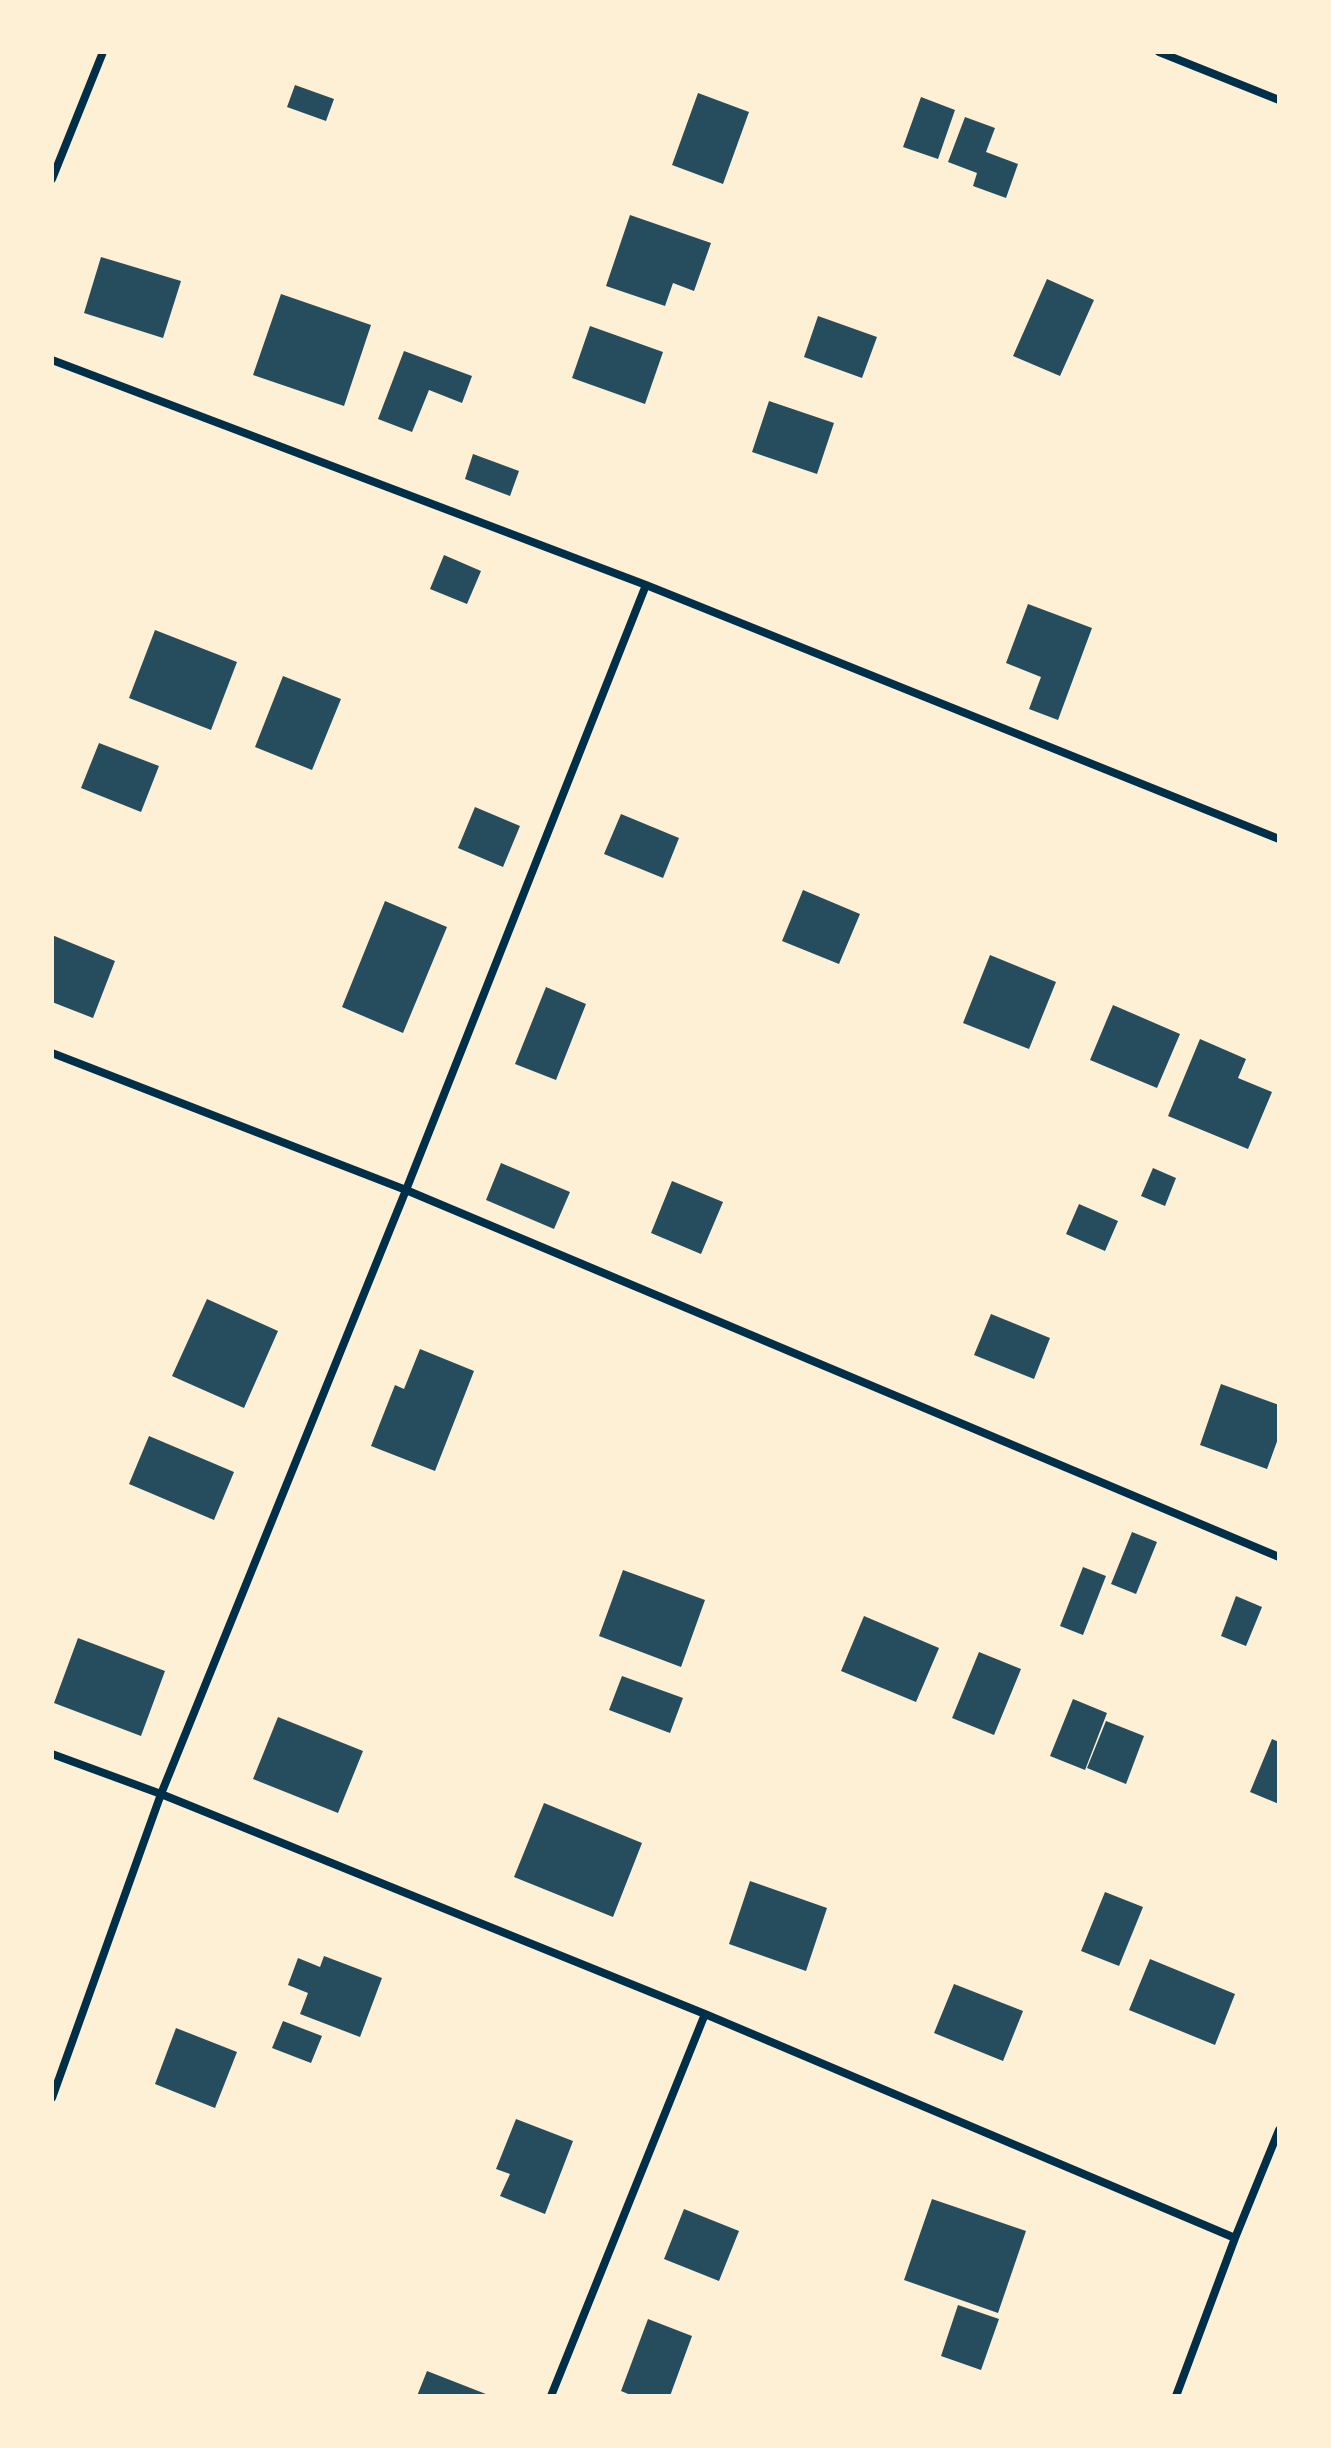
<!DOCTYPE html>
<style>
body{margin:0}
#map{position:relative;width:1331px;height:2448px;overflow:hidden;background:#fdf0d5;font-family:Inter,sans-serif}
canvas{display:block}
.frame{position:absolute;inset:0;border:54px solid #fdf0d5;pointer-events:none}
</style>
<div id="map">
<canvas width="1331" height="2448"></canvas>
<div class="frame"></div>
</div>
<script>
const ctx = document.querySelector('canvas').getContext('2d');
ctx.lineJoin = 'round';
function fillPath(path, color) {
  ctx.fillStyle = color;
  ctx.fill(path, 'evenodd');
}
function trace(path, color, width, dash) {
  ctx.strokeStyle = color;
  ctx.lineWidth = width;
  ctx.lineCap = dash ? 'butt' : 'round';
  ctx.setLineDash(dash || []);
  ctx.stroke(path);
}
fillPath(new Path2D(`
 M295,85L334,99L326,121L287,107Z
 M698,93L749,112L723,184L672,165Z
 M921,97L955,110L938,159L903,147Z
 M965,117L995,128L986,152L1018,164L1006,198L973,186L977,173L948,162Z
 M630,215L711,243L694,291L673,283L665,306L606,286Z
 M101,257L181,281L163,338L84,313Z
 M1047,279L1094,300L1060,376L1013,356Z
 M281,294L371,325L344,406L253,375Z
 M818,316L877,337L862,378L804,357Z
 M590,326L663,352L645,404L572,378Z
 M404,351L472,376L462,403L429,390L412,432L378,419Z
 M769,401L834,423L817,474L752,452Z
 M473,454L519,471L510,496L465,479Z
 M444,555L481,571L467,604L430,589Z
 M1028,604L1092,628L1058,720L1029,709L1041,677L1006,663Z
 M155,630L237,662L211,730L129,698Z
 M283,676L341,699L312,770L255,747Z
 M99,743L159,766L141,812L81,788Z
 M475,807L520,826L503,867L458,848Z
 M621,814L679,838L663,878L604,854Z
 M803,890L860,914L839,964L782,941Z
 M385,901L447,927L403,1033L342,1007Z
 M52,935L115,961L93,1018L52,1002Z
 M990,955L1056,982L1029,1049L963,1023Z
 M546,987L586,1004L556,1080L515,1064Z
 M1113,1005L1180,1034L1157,1088L1090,1060Z
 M1200,1039L1246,1059L1238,1078L1272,1092L1248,1149L1168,1116Z
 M501,1163L570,1192L554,1229L486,1200Z
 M1153,1168L1176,1178L1165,1206L1141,1196Z
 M672,1181L723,1202L701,1254L651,1233Z
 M1079,1204L1118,1221L1105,1251L1066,1234Z
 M207,1299L278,1331L244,1408L172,1376Z
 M991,1314L1050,1338L1034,1379L974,1355Z
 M420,1349L474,1371L435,1471L371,1446L395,1385L404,1389Z
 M1221,1384L1279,1405V1436L1267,1469L1200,1445Z
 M149,1436L234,1472L214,1520L129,1484Z
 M1132,1532L1157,1542L1136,1594L1111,1584Z
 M1083,1567L1106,1576L1083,1635L1060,1626Z
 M623,1570L705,1600L681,1667L599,1636Z
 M1236,1596L1262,1607L1246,1646L1221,1636Z
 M864,1616L939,1648L916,1702L841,1671Z
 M78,1638L165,1671L141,1736L54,1703Z
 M979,1652L1021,1669L994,1735L952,1718Z
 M622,1676L683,1698L670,1733L609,1710Z
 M1073,1699L1107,1713L1085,1770L1050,1756Z
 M278,1717L363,1751L338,1813L253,1779Z
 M1106,1721L1144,1736L1126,1784L1087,1768Z
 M1272,1739L1279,1742V1804L1250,1792Z
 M544,1803L642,1843L613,1917L514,1877Z
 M750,1881L827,1908L806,1971L729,1944Z
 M1105,1892L1143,1907L1119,1966L1081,1951Z
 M324,1956L382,1978L360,2037L300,2014L308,1993L288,1985L298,1958L320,1967Z
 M1150,1959L1235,1994L1215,2045L1129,2010Z
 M954,1984L1023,2011L1003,2061L934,2033Z
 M283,2021L322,2036L311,2063L272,2048Z
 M176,2028L237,2052L215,2108L155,2084Z
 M516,2119L573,2141L545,2214L500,2196L510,2174L496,2169Z
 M932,2199L1026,2231L998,2313L904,2280Z
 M684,2209L739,2231L719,2281L664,2259Z
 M958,2305L999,2319L981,2370L941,2356Z
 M648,2319L692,2336L670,2396H633L621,2391Z
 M427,2371L491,2396H417Z`), '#264d5e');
trace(new Path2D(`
 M1159,52L1279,100
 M52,179L103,52
 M52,360L646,585L1279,839
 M52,1053L406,1190L1279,1557
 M52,1754L161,1794L705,2014L1235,2238
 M52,2098L161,1794L406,1190L646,585
 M551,2396L705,2014
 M1176,2396L1235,2238L1279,2130`), '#003049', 8);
</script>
